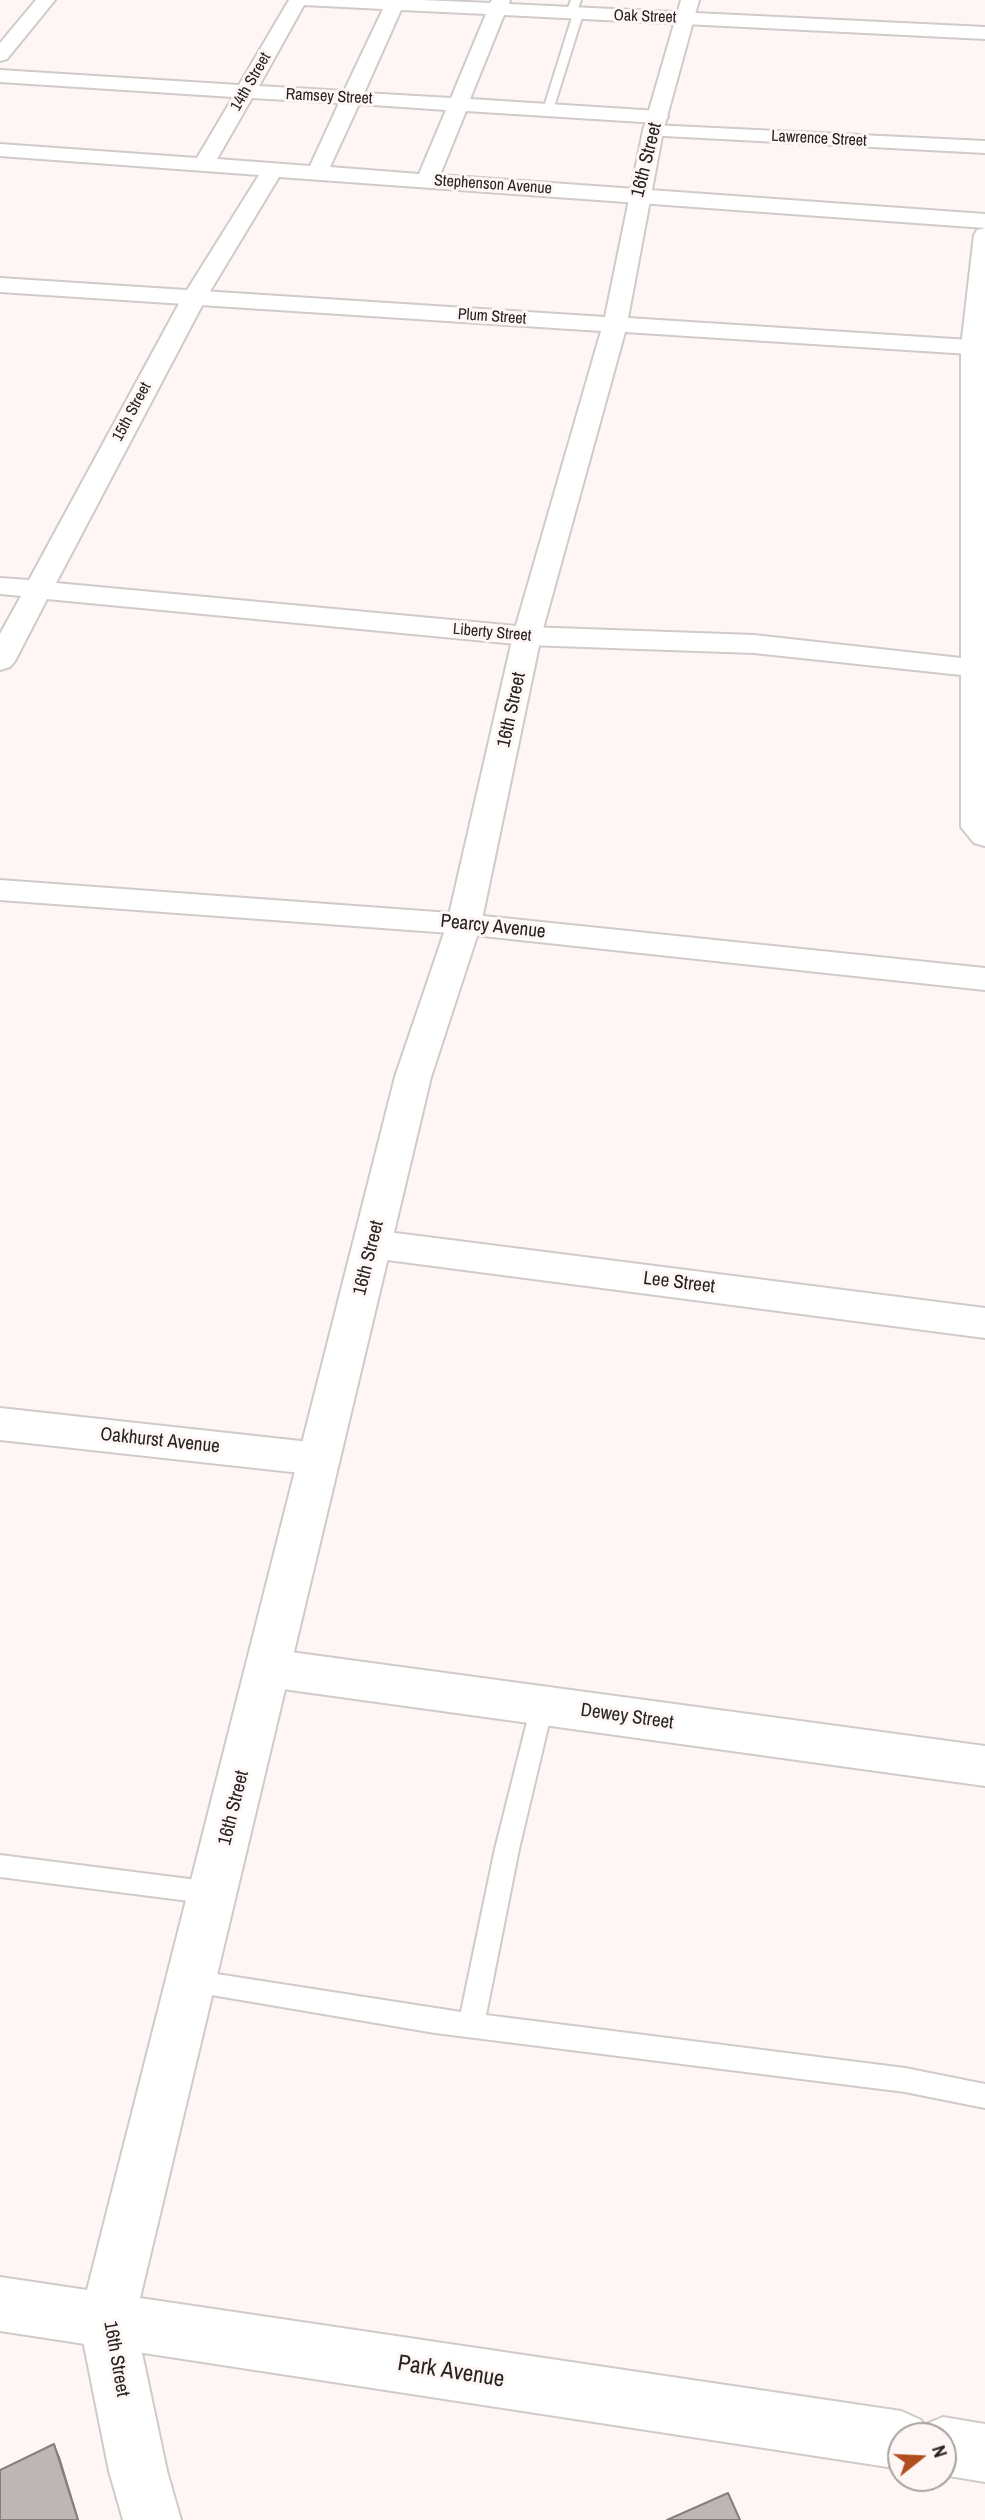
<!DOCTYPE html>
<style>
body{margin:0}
#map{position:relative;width:985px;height:2520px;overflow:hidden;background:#fdf6f4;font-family:"Archivo Narrow",sans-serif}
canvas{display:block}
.north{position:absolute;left:887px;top:2422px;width:70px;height:70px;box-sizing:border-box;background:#fdf6f4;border:2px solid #a7a1a0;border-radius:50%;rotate:72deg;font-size:19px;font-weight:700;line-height:28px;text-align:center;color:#252222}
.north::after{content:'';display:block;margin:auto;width:24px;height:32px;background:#b24d1f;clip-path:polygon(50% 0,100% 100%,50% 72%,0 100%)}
</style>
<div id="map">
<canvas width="985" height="2520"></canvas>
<div class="north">N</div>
</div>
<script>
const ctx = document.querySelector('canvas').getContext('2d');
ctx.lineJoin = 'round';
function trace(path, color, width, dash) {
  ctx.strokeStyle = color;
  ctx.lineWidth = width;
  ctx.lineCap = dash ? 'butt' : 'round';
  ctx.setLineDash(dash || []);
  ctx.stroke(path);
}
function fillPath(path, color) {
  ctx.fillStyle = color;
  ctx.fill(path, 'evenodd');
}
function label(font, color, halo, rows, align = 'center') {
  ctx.font = font + ' "Archivo Narrow",sans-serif';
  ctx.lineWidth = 6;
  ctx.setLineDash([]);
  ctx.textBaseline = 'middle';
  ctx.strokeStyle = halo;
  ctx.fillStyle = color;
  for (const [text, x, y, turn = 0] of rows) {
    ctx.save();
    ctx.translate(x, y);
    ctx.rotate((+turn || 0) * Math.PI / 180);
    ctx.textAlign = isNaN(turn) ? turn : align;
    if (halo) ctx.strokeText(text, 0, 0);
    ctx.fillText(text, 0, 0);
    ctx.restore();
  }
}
const service = new Path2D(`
 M571,0H581L578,8L583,14L553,110L548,113L543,110L573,14L568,8Z
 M542,1696L550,1699L553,1706L519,1849L486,2015L905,2068L985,2084V2108L905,2092L435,2033L182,1990L179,1982L182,1974L191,1970L461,2012L495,1849L531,1706L534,1699Z
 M0,1855L213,1882L222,1885L225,1893L222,1901L213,1904L0,1877Z`);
const minor = new Path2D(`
 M36,0H55L7,59L0,61V43Z
 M289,0H421L490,3L492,0H510L509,4L985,27V39L504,15L470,99L658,111L665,113L668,117L665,121L658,123L466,111L440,175L985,214V228L279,177L206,298L56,583L527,627L754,635L961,658V347L974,235L977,230L985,228V846L974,843L961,827V675L754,653L527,645L47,599L15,661L10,667L0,670V634L21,596L0,594V578L29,580L182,298L259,175L0,156V144L197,158L233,97L0,82V70L239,85ZM304,5L383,9L344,91L259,86ZM401,10L486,14L451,98L364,93ZM252,98L339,103L310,166L217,159ZM359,104L446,110L419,174L330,167Z
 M653,125L985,141V153L646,135L643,131L646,127Z
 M0,880L464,914L985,968V990L464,934L0,900Z
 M372,1230L985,1308V1338L372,1258L358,1254L353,1244L358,1234Z
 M0,1408L319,1443L334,1448L340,1459L334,1470L319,1475L0,1440Z
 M268,1649L985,1746V1786L268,1687L252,1681L246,1668L252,1655Z
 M107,2292L127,2300L135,2320L167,2471L181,2520H123L109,2471L79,2320L87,2300Z`);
const tertiary = new Path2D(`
 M681,0H699L663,131L628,318L985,341V355L625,332L541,636L481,924L431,1077L140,2298L901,2411L921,2420L924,2425L943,2417L985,2424V2482L943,2475V2436H901V2469L0,2331V2277L87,2290L395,1077L447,924L513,636L601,331L0,292V278L605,317L643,131Z`);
trace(service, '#d0cac8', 4);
trace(minor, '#d0cac8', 4);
trace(tertiary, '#d0cac8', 4);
fillPath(service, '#fff');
fillPath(minor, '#fff');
fillPath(tertiary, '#fff');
fillPath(new Path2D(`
 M54,2444L60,2457L79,2520H78Z`), '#847f7e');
const building = new Path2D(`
 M54,2444L78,2520H0V2470Z
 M728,2493L740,2520H667Z`);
fillPath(building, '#bcb6b4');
trace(building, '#847f7e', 2);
label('16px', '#252222', '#fdf6f4', [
 ["Oak Street",645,17,2],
 ["14th Street",251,82,-60],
 ["Ramsey Street",329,97,3],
 ["Lawrence Street",819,139,3],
 ["Stephenson Avenue",493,185,4],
 ["Plum Street",492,317,4],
 ["15th Street",132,412,-62],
 ["Liberty Street",492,633,5]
]);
label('19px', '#252222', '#fdf6f4', [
 ["16th Street",647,160,-76],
 ["16th Street",512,710,-78],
 ["Pearcy Avenue",493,927,6],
 ["16th Street",369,1258,-76],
 ["Lee Street",679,1283,7],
 ["Oakhurst Avenue",160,1441,6],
 ["Dewey Street",627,1717,8],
 ["16th Street",234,1808,-76],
 ["16th Street",116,2359,80]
]);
label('23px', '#252222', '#fdf6f4', [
 ["Park Avenue",451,2372,9]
]);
</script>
